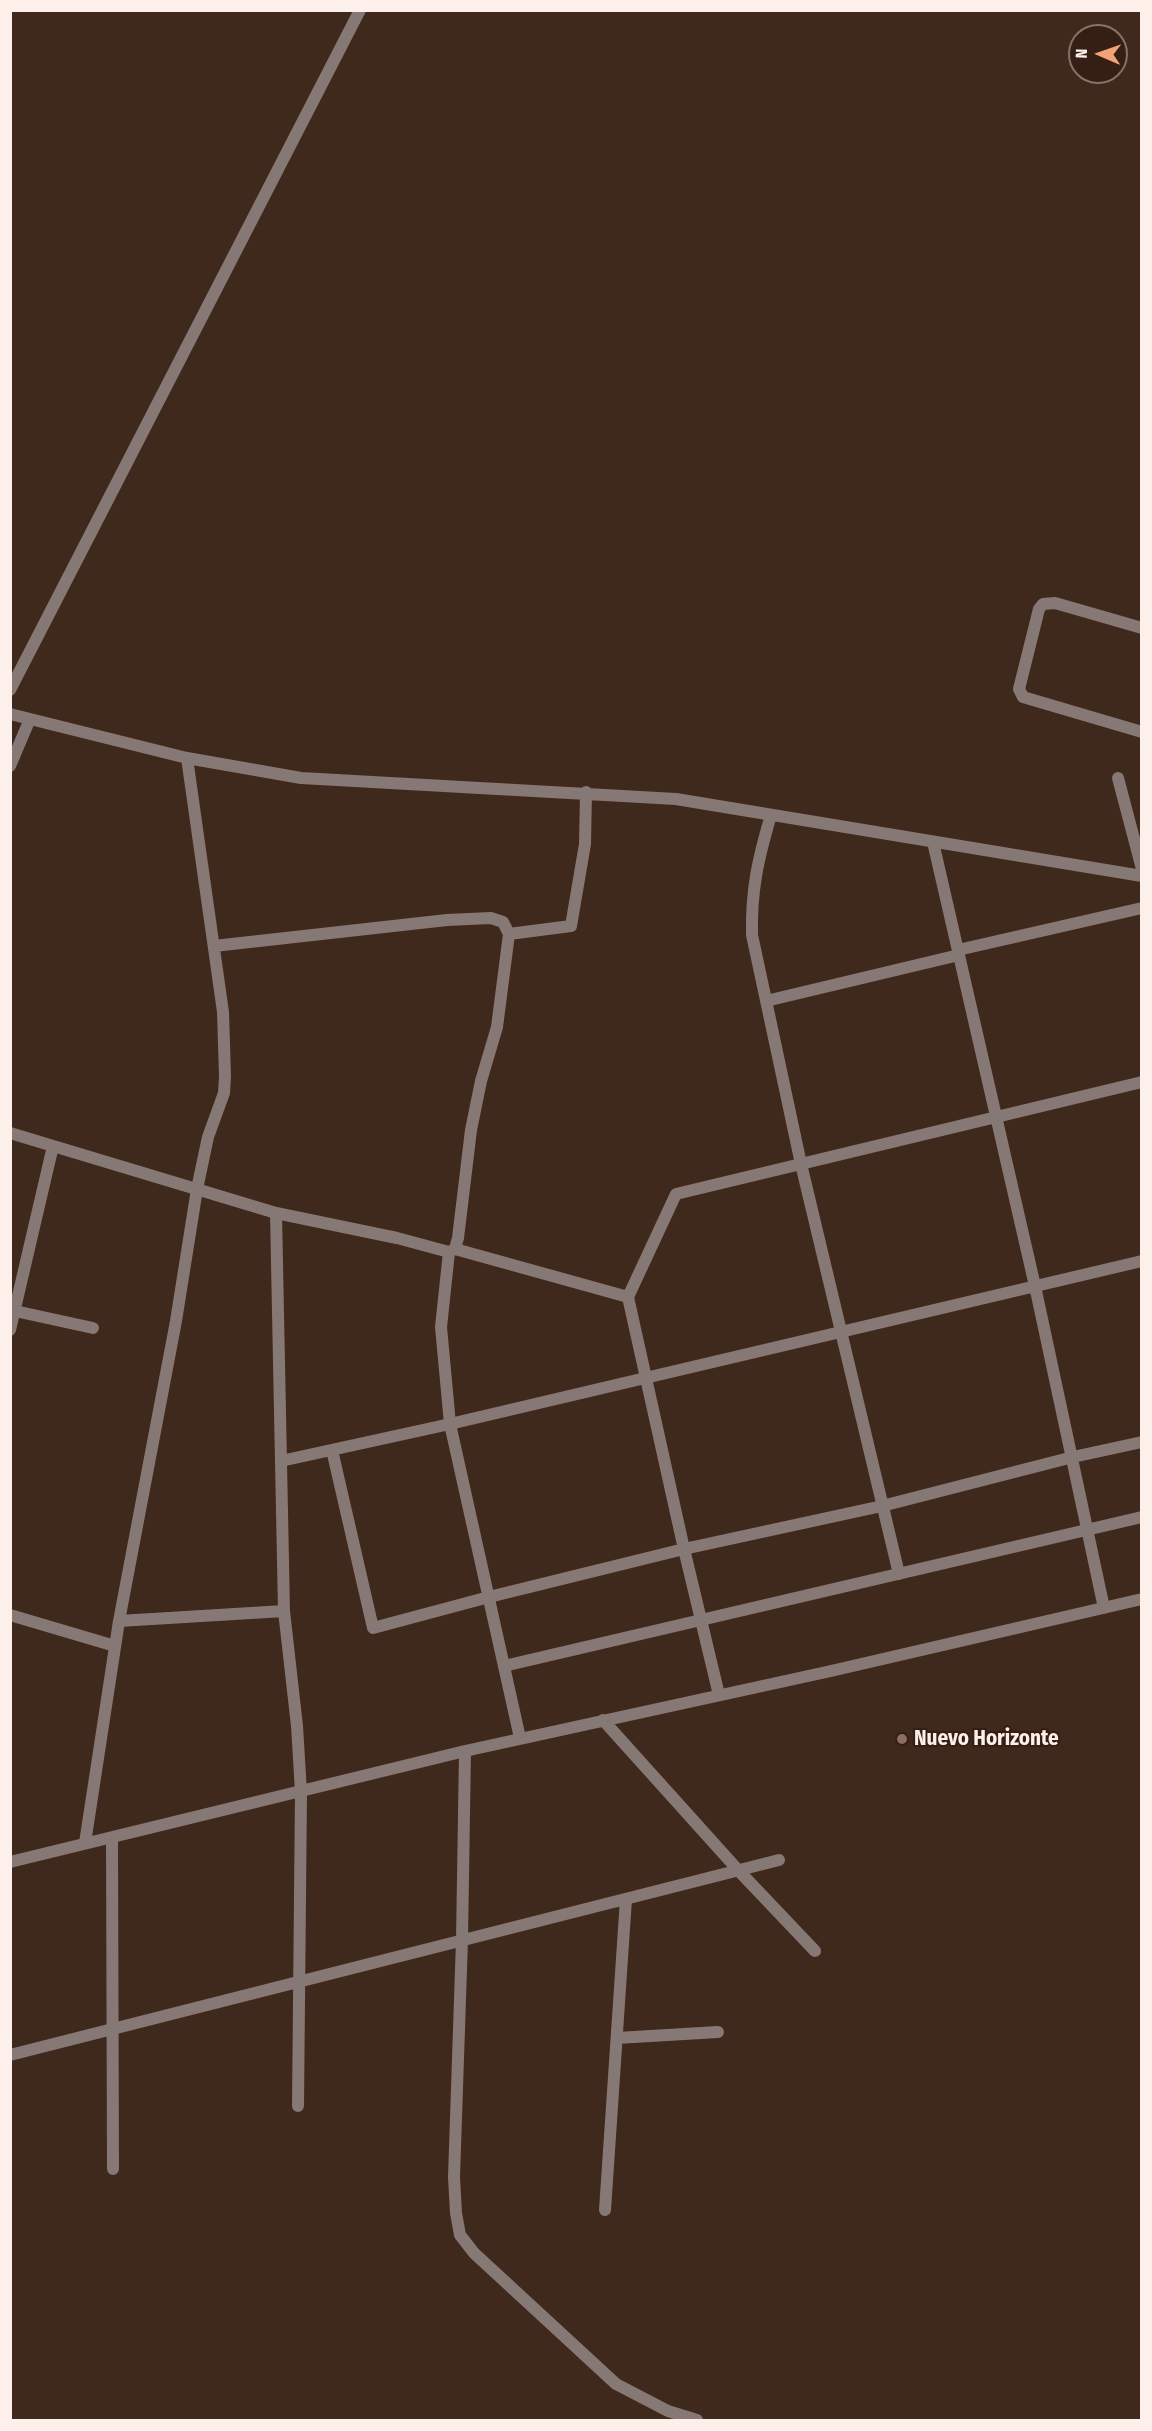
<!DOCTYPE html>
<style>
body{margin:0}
#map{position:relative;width:1152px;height:2431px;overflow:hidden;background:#3f281c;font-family:"Fira Sans Condensed",sans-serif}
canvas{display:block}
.frame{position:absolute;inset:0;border:12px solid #fdf0ea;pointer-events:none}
.north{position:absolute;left:1068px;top:24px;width:60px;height:60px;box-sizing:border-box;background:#351e13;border:2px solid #857269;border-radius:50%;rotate:272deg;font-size:16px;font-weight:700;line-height:24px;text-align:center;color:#fdf0ea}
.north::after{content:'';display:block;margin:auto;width:21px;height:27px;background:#f0a278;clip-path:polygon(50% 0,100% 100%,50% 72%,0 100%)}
</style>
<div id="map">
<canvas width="1152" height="2431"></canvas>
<div class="frame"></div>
<div class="north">N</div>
</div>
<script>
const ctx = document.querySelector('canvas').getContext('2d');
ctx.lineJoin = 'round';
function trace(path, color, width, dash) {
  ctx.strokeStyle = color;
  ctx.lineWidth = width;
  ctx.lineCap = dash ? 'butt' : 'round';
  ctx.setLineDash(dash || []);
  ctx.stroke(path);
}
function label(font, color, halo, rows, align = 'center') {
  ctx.font = font + ' "Fira Sans Condensed",sans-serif';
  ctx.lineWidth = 4.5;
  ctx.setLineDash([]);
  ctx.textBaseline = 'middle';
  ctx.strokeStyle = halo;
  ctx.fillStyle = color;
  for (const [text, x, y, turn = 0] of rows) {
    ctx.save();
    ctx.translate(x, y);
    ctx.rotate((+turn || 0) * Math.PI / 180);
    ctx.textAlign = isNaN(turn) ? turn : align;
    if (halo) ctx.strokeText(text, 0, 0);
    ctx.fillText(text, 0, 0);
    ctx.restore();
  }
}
trace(new Path2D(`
 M1142,628L1055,603L1043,604L1039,609L1019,689L1023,697L1142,732
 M10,690L360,10
 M10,714L187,758L301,778L676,799L1142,876
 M10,766L30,719
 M1118,778L1142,869
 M771,815C758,859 751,890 752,935L801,1164L899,1574
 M933,842L1035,1286L1104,1608
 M214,946L447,920L491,918L503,922L509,934
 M958,950L1142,908
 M766,1001L959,955
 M10,1133L276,1213L397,1238L449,1252L455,1249L458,1238L471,1130L481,1081L497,1027L509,934L571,926L585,844L586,792
 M455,1249L628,1297
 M449,1252L441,1327L450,1424L520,1738
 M15,1311L93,1328
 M10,1330L53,1146
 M332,1450L373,1628L489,1597L684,1549L882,1506L1073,1457L1142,1442
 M281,1461L450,1424L1142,1261
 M284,1611L297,1726L301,1792L298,2106
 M10,1615L115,1646
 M119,1621L284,1611L276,1213
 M504,1666L1142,1517
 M719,1695L684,1549L628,1297L676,1194L1142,1082
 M603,1720L738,1870L815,1951
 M465,1751L462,1940L454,2177L456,2213L460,2235L474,2253L616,2384L668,2411L697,2420
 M112,1838L113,2169
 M85,1843L119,1621L176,1321L197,1189L208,1137L224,1093L225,1076L223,1012L187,758
 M10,1862L465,1751L831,1671L1142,1599
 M617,2038L718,2032
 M10,2055L779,1860
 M605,2210L626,1899`), '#867875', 12);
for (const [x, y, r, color] of [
 [902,1739,6,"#8d6e63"]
]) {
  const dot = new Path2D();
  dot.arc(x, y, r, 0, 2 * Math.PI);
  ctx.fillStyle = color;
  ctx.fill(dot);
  trace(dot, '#351e13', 2);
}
label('bold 21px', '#fdf0ea', '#351e13', [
 ["Nuevo Horizonte",914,1739]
], 'left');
</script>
